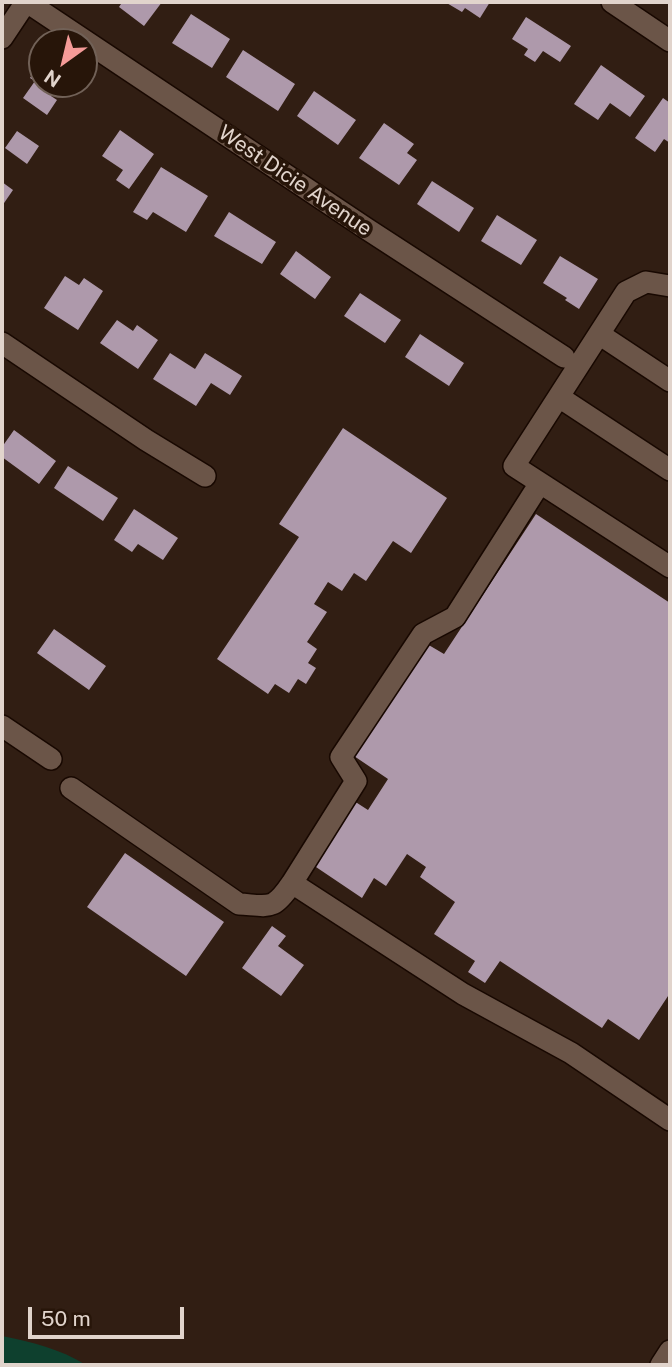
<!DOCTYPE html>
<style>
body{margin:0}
#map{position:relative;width:672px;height:1367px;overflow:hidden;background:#311e13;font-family:"Public Sans",sans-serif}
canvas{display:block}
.frame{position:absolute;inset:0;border:4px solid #e1d4cc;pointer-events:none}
.north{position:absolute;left:28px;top:28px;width:70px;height:70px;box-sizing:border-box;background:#271509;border:2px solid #716157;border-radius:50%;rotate:214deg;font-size:19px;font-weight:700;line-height:28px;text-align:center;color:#e1d4cc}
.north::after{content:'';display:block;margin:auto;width:24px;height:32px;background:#f59b98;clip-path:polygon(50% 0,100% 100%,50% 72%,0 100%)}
.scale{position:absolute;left:28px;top:1307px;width:156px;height:32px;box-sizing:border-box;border:4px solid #e1d4cc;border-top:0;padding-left:9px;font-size:21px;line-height:24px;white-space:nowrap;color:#e1d4cc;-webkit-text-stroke:5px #271509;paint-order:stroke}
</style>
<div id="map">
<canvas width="672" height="1367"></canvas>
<div class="frame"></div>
<div class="north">N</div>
<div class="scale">50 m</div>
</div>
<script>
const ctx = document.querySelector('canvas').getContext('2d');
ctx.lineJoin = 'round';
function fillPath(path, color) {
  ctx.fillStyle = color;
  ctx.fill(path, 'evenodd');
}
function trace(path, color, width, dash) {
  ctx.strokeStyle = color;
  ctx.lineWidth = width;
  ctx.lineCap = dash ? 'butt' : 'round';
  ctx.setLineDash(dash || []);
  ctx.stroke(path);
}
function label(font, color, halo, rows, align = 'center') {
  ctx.font = font + ' "Public Sans",sans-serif';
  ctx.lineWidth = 7;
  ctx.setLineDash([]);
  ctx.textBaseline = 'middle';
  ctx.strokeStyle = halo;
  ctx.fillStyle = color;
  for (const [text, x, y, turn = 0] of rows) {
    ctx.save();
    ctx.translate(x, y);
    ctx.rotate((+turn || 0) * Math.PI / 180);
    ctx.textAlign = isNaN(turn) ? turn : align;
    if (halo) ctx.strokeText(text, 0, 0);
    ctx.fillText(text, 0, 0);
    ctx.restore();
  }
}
fillPath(new Path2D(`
 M2,1336C31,1342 61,1349 86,1365H2Z`), '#0e402e');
fillPath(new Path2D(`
 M118,2H162L144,26L119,7L121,4Z
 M445,2H490L480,18L465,8L462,12Z
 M191,14L230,39L212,68L172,43Z
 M526,17L571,46L560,62L543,51L535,62L524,55L528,49L512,39Z
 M243,50L295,84L278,111L226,77Z
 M42,61V84H60L51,96L57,100L47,115L23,98L35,81L30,78Z
 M601,65L645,96L630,117L610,103L598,120L574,104Z
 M314,91L356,120L338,145L297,116Z
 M663,98L670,103V143L664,139L655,152L635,138Z
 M384,123L414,144L407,153L417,160L399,185L359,158Z
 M120,130L154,154L129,189L116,180L123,170L102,156Z
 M17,131L39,146L27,164L5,148Z
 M161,167L208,196L186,232L153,212L147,220L133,212Z
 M432,181L474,208L459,232L417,204Z
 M2,182L13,190L2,206Z
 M229,212L276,242L262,264L214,236Z
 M497,215L537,240L521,265L481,241Z
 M296,251L331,277L315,299L280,274Z
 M560,256L598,279L579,309L565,300L567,298L543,283Z
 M65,276L79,285L84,278L103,291L78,330L44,308Z
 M360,293L401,320L385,343L344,316Z
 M117,320L133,331L137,325L158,340L138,369L100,343Z
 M420,334L464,363L449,386L405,357Z
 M170,353L195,369L205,353L242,376L230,395L211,383L196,406L153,379Z
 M343,428L447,498L411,553L393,541L366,581L354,573L342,591L328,582L314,604L327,612L307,642L317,649L308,663L316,668L306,684L298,679L289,693L275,684L268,694L217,659L299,537L279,524Z
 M14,430L56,461L39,484L2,457V447Z
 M68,466L118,498L103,521L54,488Z
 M134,509L178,538L163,560L138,544L132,552L114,540Z
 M536,514L670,603V993L639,1040L608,1019L602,1028L500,961L485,983L468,972L475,961L434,934L455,902L420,877L426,867L407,854L386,886L374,878L362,898L313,865L354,801L368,810L388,779L354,756L427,644L444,654Z
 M54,629L106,666L89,690L37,653Z
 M125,853L224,922L186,976L87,907Z
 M272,926L286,936L278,946L304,965L281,996L242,968Z`), '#ae99ab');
const minor = new Path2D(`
 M27,2L367,229L564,357
 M612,2L670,41
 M2,38L26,2
 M670,286L646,282L626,292L514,466L670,567
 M599,334L670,381
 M2,343L146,440L205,476
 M559,397L670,470
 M2,726L51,759
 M71,788L239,904C270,906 273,911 292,883L463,994L571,1053L670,1120
 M292,883L356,781L341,757L423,634L455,617L540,483
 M661,1365L670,1351`);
trace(minor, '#180801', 24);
trace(minor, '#6b5548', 21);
label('21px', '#e1d4cc', '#271509', [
 ["West Dicie Avenue",295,181,34]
]);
</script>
